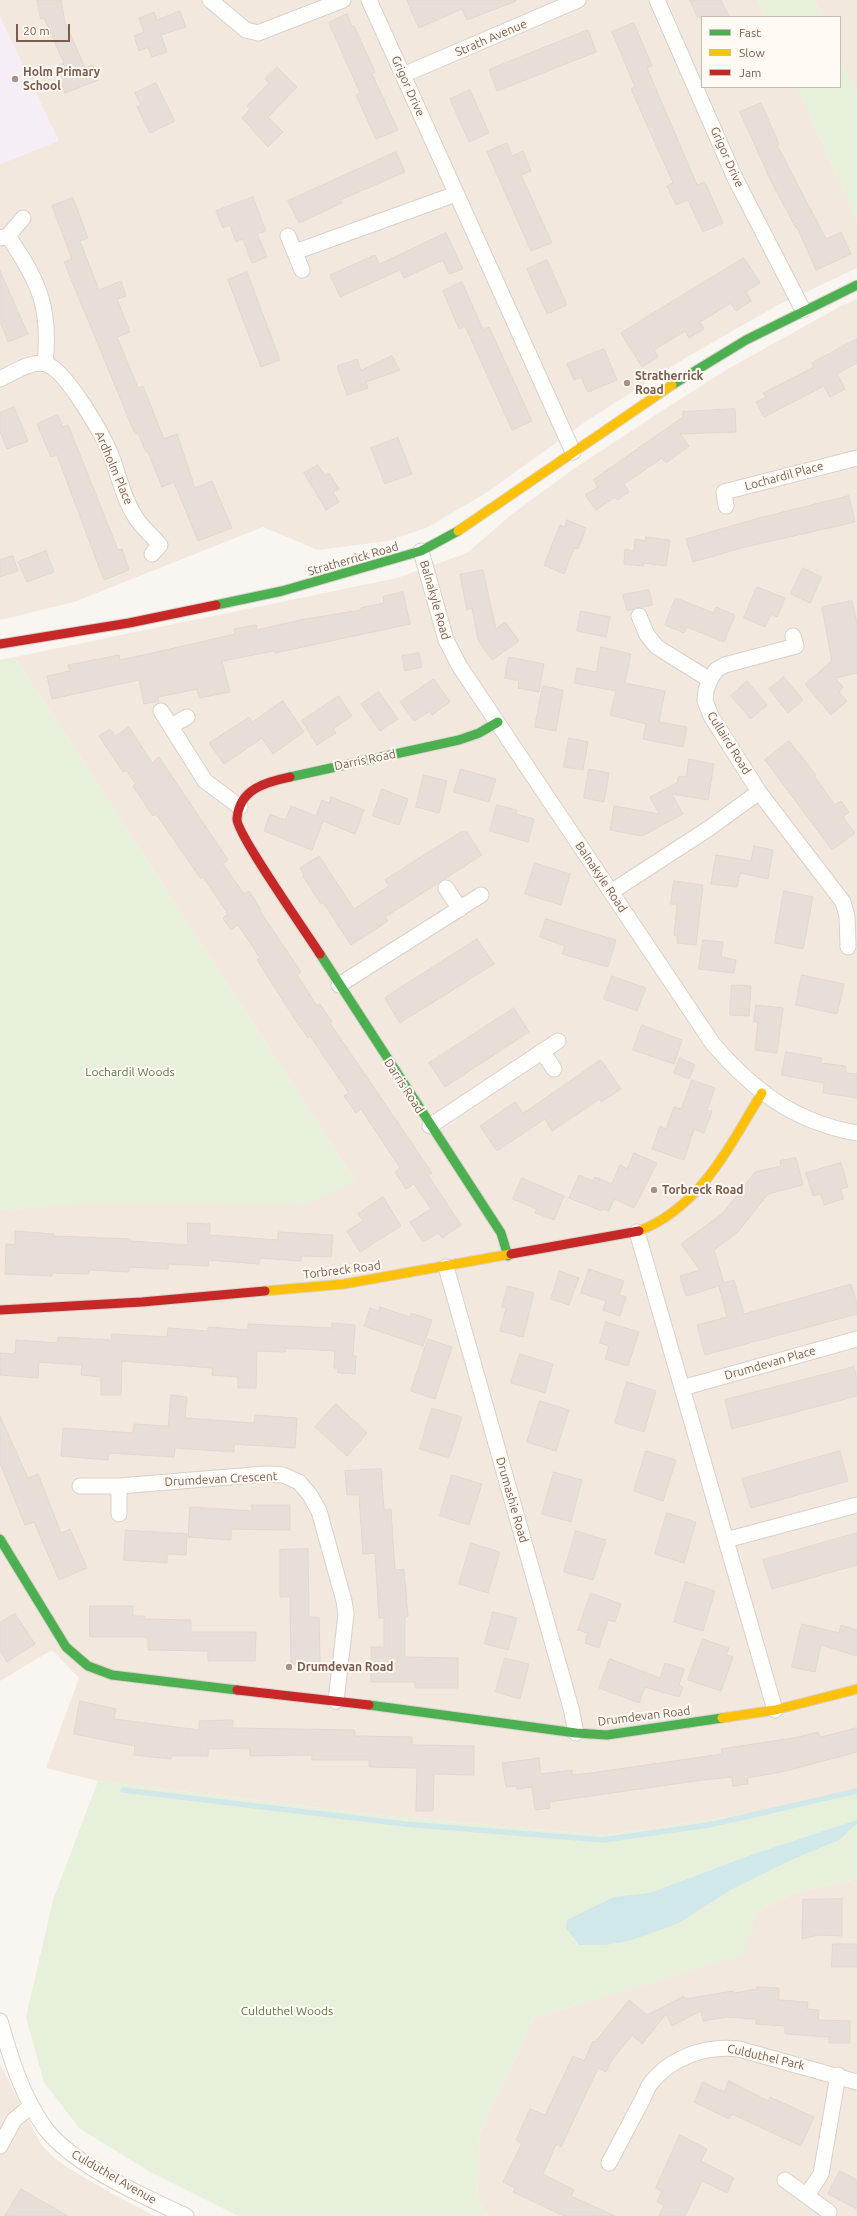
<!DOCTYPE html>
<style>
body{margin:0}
#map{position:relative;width:857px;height:2216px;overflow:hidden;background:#f9f5f0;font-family:Ubuntu,sans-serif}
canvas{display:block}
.legend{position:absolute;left:701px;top:16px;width:140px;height:72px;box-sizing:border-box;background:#fffaf3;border:1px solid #cabbb1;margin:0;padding:5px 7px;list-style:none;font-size:12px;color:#7a5c4d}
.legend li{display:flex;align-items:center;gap:8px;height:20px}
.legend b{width:20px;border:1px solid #cabbb1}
.scale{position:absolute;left:16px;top:24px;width:54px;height:18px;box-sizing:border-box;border:2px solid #7a5c4d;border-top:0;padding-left:5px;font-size:12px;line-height:14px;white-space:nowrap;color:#7a5c4d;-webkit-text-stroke:3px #fffaf3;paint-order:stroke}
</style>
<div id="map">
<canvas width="857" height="2216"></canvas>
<ul class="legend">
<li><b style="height:5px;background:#4caf50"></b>Fast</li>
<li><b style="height:5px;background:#ffc107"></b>Slow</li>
<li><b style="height:5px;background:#c62828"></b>Jam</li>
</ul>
<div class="scale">20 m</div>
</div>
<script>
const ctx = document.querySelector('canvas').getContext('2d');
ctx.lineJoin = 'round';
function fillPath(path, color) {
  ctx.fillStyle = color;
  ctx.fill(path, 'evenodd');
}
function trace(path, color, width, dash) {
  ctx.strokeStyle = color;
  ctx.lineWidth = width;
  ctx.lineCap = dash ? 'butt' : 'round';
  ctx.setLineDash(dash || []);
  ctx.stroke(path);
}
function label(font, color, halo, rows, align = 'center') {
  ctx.font = font + ' Ubuntu,sans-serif';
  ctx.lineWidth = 4;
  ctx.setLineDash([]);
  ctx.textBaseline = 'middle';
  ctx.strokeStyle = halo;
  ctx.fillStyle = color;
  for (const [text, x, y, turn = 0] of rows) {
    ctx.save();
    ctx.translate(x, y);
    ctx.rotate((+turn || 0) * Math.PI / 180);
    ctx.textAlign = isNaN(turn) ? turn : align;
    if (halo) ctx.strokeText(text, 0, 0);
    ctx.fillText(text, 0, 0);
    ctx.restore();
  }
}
fillPath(new Path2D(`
 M0,0H758L766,17H702V87H797L857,220V268L778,305L687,357L585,422L486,493L428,527L388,541L318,550L263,527L74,602L0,620V164L58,141L0,17Z
 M814,0H857V95L840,57V17H822Z
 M857,299V1791L755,1813L606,1835L387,1816L98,1781L46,1768L79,1678L52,1650L0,1681V1210L356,1182L15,657L397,578L467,553L511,515L572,470L657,414L726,370L839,307Z
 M857,1879V2216H488L477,2199L480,2132L534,2018L744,1954L756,1913L793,1893Z
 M0,2064L41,2144L50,2154L65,2166L102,2188L154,2216H0Z`), '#f2e8de');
fillPath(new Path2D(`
 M0,17L59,141L0,164Z`), '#f6eef6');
fillPath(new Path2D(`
 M758,0H814L822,17H766Z
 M840,57L857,95V220L797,87H840Z
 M15,657L356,1182L304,1205L115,1202L0,1210V660Z
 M98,1781L387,1816L606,1835L755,1813L857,1791V1879L793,1893L756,1913L745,1954L534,2018L480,2132L477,2199L488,2216H238L152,2173L80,2129L44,2082L26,2017L53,1900Z`), '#e7f0db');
fillPath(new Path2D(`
 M857,1820V1823L839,1840L791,1860L732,1889L679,1923L632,1940L606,1945H579L566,1928L567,1920L614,1897L650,1893L754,1854Z`), '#d0e8ea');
trace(new Path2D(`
 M123,1790L405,1824L603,1840L709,1825L857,1791`), '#d0e8ea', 5.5);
const building = new Path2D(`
 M37,0H61L65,22L85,68L93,65L99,80L65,93L55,67L64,63L44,18L41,19Z
 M407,0H516V1L467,20L462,9L419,28Z
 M690,0H721L729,17H698Z
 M180,11L186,27L161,35L167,52L152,57L148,47L139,51L134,36L144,32L139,18L154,12L157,20Z
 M347,14L352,26H354L375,72L372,74L398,130L376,139L356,95L360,93L329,23Z
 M634,23L652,66L647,68L697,185L705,182L723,223L703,232L688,200L676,205L667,186L673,183L631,89L635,87L612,32Z
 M588,30L596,52L497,91L489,70Z
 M277,67L297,87L268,117L283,132L268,147L242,118L250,109L247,106L269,83L265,79Z
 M156,83L175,121L150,133L137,107L141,105L135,93Z
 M470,90L489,133L469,142L450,99Z
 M761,103L779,144L777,145L826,239L841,232L851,254L816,270L797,227L796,228L770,179L740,112Z
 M507,143L512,156L523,151L531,171L521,175L552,243L531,251L487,152Z
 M396,152L405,172L340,200L342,203L299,223L288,201Z
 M253,197L266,231L257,234L267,257L252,263L243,239L236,242L230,225L223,228L216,211Z
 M73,198L88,238L80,241L99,290L121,281L126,296L117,299L130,332L117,337L138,388L143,386L164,439L177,434L195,488L212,481L232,528L198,541L174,482L162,487L148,452H146L138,433L135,434L64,262L72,259L52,206Z
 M446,233L463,269L449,274L443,260L404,278L400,270L340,297L330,275L375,255L379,264Z
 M744,258L760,283L746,292L751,301L736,311L731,303L700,322L704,329L689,338L685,331L654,350L658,357L642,367L621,333Z
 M547,260L567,305L547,314L527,269Z
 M0,271L28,334L8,342L0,321Z
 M247,272L280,360L261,367L228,280Z
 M462,282L483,330L489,327L532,421L512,430L465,326L459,329L443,291Z
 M857,339V363L837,374L845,389L830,397L824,386L764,417L756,402L766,397L763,393L814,367L812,363Z
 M604,349L617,380L588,392L581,377L574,380L567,364Z
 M392,356L400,370L366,382L368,388L347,395L337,366L357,359L361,370Z
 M14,407L28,441L7,449L0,431V413Z
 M735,409L736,432L680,434L689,446L666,463L662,458L624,484L629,492L617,500L615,497L596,510L585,495L598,487L593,480L683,417V412Z
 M58,415L63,427L68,425L118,550L122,549L129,570L104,580L57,455L51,457L37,424Z
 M398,438L412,474L385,484L371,448Z
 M318,465L325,476L329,473L339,489L333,492L339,502L326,510L304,473Z
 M849,496L855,522L745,547L693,562L686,539L759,518Z
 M567,520L586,528L578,549L574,548L564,574L544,565L560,525L565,527Z
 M646,537L670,540L666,566L643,563L644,566L624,564L625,549L634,551L635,539L645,541Z
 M46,551L54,572L27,582L18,562Z
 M13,556L18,571L0,577V560Z
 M803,568L822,577L810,603L791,594Z
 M483,570L496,629L505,622L519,641L492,660L478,640L472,608L467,610L460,575Z
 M757,587L785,598L777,617L771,614L765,627L744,618Z
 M649,590L653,605L636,608L627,611L623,595Z
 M403,592L410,624L275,653L274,651L222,661L230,692L199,698L197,689L158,697L159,701L144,704L139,680L52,699L47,676L70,671L68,665L119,655L120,660L157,652L235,634L234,629L256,625L257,630L305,619L361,610V608L384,603L383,597Z
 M676,598L714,613L716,607L735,615L724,642L687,627L684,633L665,625Z
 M852,601L857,623V673L835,678L843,687L839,692L847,701L831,715L805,684L832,661L822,607Z
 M581,611L610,617L606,637L577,631Z
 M601,647L631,654L625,683L665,691L659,722L687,727L683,747L643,739L646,724L610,715L616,691L574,683L577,668L596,672Z
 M419,653L422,667L405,671L402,656Z
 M509,657L544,664L539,692L518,688L519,681L505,678Z
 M784,677L803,700L788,713L769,689Z
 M434,679L450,702L432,715L430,711L414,721L400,702Z
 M747,681L767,705L751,719L731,696Z
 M543,686L563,690L556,731L535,727Z
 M379,692L398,719L380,731L361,704Z
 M339,696L352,716L333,729L336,733L317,745L302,721Z
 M283,701L304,732L273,754L262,738L224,764L209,743L249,717L252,722Z
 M129,727L152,763L159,757L228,860L223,864L244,894L249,891L261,910L260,911L301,972L297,975L317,1006L320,1004L332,1022L330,1023L432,1173L428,1175L461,1225L442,1238L438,1233L423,1242L410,1222L431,1209L414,1184L406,1189L395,1172L400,1168L361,1109L356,1113L344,1096L349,1093L310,1036L308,1038L294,1018L257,960L260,958L238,925L231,930L223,918L228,914L203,877L201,879L156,814L153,816L133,786L136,784L126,770L123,772L99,736L110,729L115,736Z
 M569,738L588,742L583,770L564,767Z
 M789,741L816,775L814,776L835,805L841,801L849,812L843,817L855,833L832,850L765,760Z
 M689,759L714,764L708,800L672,794L683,814L642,836L610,830L614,806L659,814L650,797L677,783L679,776L686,777Z
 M461,769L496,779L489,802L454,792Z
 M589,769L609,773L604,802L584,798Z
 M424,775L447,781L439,813L416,807Z
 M382,789L408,799L399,825L373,816Z
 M331,797L364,810L355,834L323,821L312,850L264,831L270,814L285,820L291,806L316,816L322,800L329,803Z
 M497,805L517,810L516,814L534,819L528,842L490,831Z
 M461,832H467L482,855L385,917L388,921L351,945L323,902L321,904L303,876L304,875L300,868L319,856L354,909L389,886L385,880Z
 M754,846L773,850L768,879L740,873L737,887L711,884L716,855L751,861Z
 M535,863L570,874L561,905L525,894Z
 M674,881L703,885L696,945L677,943V936L674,935L677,904H671Z
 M784,891L813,897L803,949L775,943Z
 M546,919L616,940L608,967L562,954L565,946L540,937Z
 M477,939L494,964L400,1023L385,998Z
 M703,940L723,942L721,957L736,960L734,973L699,969Z
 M802,975L844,984L837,1014L796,1005Z
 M612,976L646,988L637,1011L604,999Z
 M732,985L751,986L749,1016L730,1015Z
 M756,1005L783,1008L777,1053L755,1050L758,1022H754Z
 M514,1008L529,1032L445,1087L429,1063Z
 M642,1025L682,1040L674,1064L633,1050Z
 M786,1052L822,1058L821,1063L846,1066V1073L857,1074V1098L823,1093L824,1083L782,1075Z
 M680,1058L695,1065L689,1079L674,1073Z
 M601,1060L621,1089L601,1102L600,1099L552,1131L545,1119L497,1151L480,1126L515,1102L523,1113Z
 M692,1080L715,1088L707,1110L712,1111L704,1133L694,1129L684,1160L652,1149L660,1126L666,1129L674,1107L681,1109Z
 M634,1153L657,1163L634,1208L614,1199L609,1211L603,1209L602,1211L569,1198L579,1175L593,1181L595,1177L612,1184L620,1165L627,1169Z
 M796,1158L803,1185L768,1194L737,1233L714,1250L724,1283L734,1280L744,1314L851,1284L857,1303V1314L705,1355L697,1325L727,1317L719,1286L686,1296L680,1276L700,1270L681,1244L723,1213L755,1172L781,1166L780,1161Z
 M841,1163L848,1187L841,1189L843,1199L824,1205L821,1194L813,1196L806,1173Z
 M522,1178L564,1196L554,1220L535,1213L537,1209L513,1199Z
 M383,1197L401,1226L360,1252L347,1231L363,1221L358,1214Z
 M188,1223L210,1224V1235L278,1240V1232L333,1235L331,1257L301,1256V1261L260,1258L259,1264L209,1260L208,1266L168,1264V1269L129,1267V1272L89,1270L88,1274L52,1273V1276L5,1274L6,1244L15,1245V1231L54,1234V1236L131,1239V1241L187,1245Z
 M589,1269L624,1281L619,1295L626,1297L620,1316L603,1310L606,1301L581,1293Z
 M560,1271L579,1278L569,1305L551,1299Z
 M508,1286L534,1293L523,1337L500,1331L506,1308L502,1307Z
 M380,1307L410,1317L411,1313L432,1320L423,1346L364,1326L370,1308L379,1311Z
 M606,1322L639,1332L628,1366L605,1359L609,1346L600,1343Z
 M332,1323L355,1325L353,1356H356L355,1374L338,1373V1368H334L335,1351L285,1348V1352L257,1351L256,1388H238V1377L212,1375L213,1368L122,1361L121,1395H101V1377L81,1375L82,1365L39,1362L38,1378L0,1375V1353L15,1354L16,1340L57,1343L58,1337L111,1340L112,1334L167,1337L168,1328L208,1331V1327L248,1330V1324L332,1328Z
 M428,1339L452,1347L435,1399L411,1391Z
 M520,1354L553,1364L545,1393L511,1383Z
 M854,1367L857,1379V1396L732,1429L725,1400Z
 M627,1382L656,1391L644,1432L615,1423Z
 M171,1395L187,1397L185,1418L254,1423L255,1415L297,1418L295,1448L234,1444V1452L175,1448L174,1457L109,1453L108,1460L61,1456L63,1428L133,1433L134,1424L168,1426Z
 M540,1401L569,1410L556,1451L527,1442Z
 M336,1404L367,1433L347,1456L315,1427Z
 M432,1408L462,1417L449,1458L420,1449Z
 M0,1416L28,1478L38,1474L61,1533L70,1529L87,1568L59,1580L34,1522L25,1525L0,1463Z
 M646,1451L676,1460L663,1501L634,1491Z
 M840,1451L848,1481L751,1508L742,1479Z
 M381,1469L384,1510L391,1509L395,1570L404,1569L408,1617H405V1657L458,1658V1688H415V1682H371V1647H384V1618H379L375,1553L363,1554L359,1495H347L345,1471Z
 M554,1472L582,1480L571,1522L542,1514Z
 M452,1475L482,1484L469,1525L440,1516Z
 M252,1505H290V1530L231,1529V1540L188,1537L190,1507L252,1511Z
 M667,1513L696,1522L684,1563L655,1554Z
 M126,1530L187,1534L186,1555L167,1554V1563L124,1560Z
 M576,1531L606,1540L593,1580L564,1572Z
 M857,1533V1565L772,1589L763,1560Z
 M471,1543L500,1552L488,1593L459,1584Z
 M308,1549L309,1617H319L320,1664H291L290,1597H280V1550Z
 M686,1582L715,1591L703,1631L674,1622Z
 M591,1593L621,1604L615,1622L608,1620L599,1648L585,1643L588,1633L578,1630Z
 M90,1606H133V1616H145V1619L191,1620V1632H256L255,1661H208V1651L148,1650V1637H90Z
 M493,1612L517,1618L508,1650L485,1644Z
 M15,1614L35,1644L7,1662L0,1650V1623Z
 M802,1624L839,1633L841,1625L857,1630V1656L821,1645L815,1672L792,1667Z
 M703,1639L729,1648L726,1655L733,1657L721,1691L688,1680Z
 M505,1658L529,1664L520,1699L496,1692Z
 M610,1659L660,1678L665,1663L684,1669L679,1685L683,1687L679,1697L645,1687L639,1703L599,1688Z
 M80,1701L116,1709L114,1719L199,1730V1721L233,1720V1728L355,1730V1736L412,1737V1745L474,1746V1775L434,1774L433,1811H416L417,1768L369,1767V1760H312V1755L250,1756L249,1748L208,1749V1756H171V1759L134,1755L135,1746L74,1734Z
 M857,1728V1752L782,1772L747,1778L748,1784L733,1786L732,1777L702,1780L549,1802L550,1808L535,1810L532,1787L517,1789V1786L506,1787L502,1763L539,1758L541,1774L572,1770V1775L591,1773L722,1754L721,1749L799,1737L818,1732L820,1737Z
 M842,1899V1936L818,1935L802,1939L803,1900Z
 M833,1944H857V1967H832Z
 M757,1987L779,1988V2000L808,2002L807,2009L819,2010L818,2020L850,2021V2043H829V2037L785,2034V2026L756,2024V2019L727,2017L703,2021L701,2011L672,2026L666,2014L642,2044L632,2035L612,2060L606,2072L598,2068L561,2147L556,2144L543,2174L574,2190L571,2196L615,2216H564L513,2192L515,2188L503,2182L522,2143L516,2140L530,2109L545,2115L573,2056L584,2061L593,2041L595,2042L629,2000L647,2015L684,1996L685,1999L733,1991L734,1993L757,1989Z
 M729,2081L768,2101L770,2097L814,2117L801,2146L732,2114L729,2119L694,2102L703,2082L724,2092Z
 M680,2135L707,2149L701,2161L734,2178L727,2193L702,2181L685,2216H659L664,2205L657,2202L662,2191L656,2188Z
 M840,2171L857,2180V2209L828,2194Z
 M21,2189L68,2216H5Z`);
fillPath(building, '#e6ded7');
trace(building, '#e2d8d2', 1);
const street = new Path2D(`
 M210,0L246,30L258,33L343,0
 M369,0L573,452
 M657,0L735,178L803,310
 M403,75L578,0
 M8,236C39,282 51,307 45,364
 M288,236L302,270
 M0,238L8,236L23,218
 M295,252L456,194
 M0,379C12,373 32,360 46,364C66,370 103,435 111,455C119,476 123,498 136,518C142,527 152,536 160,545L152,554
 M726,506L724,492L857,458
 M421,551L446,640L460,667L713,1044C754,1091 794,1122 857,1133
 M639,616L647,635L657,647L710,680
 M793,636L796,646L725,665L716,670L710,680L706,690L705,701L711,716L759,792L843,902L847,916L848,947
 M161,711L205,781L240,807
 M171,726L187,717
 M446,888L460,909
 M611,892L708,829L759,792
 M339,985L481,895
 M542,1051L554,1069
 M430,1126L558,1041
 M637,1232L775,1710
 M446,1267L571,1708L576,1733
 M682,1388L857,1339
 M80,1486H119L266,1474L283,1475L299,1482L310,1495L319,1511L344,1601L346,1614L336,1701
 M119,1514V1486
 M726,1540L857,1505
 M0,2021C11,2059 22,2096 45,2128C74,2166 143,2196 186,2216
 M0,2146L14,2120L31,2106
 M609,2163C619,2144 629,2125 639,2106C643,2099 646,2091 650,2084C671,2057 706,2045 739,2049L857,2082
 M785,2180L829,2212
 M807,2195L821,2174L838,2075`);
const fast = new Path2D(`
 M672,385L746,340L857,285
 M216,605L282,591L421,551L458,531
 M290,777L459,740L479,733L498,722
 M320,954L501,1233L508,1256
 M0,1539L66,1647L88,1666L112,1675L237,1690
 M369,1705L576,1733L607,1735L722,1718`);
const slow = new Path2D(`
 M458,531L672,385
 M639,1231C701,1207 729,1146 762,1093
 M265,1291L344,1284L511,1254
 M722,1718L775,1710L857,1689`);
const jam = new Path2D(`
 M0,644L129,623L216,605
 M290,777C266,782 239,789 237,819C236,833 308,935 320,954
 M511,1254L639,1231
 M0,1310L142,1302L265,1291
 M237,1690L369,1705`);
trace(street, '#d7d1cb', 17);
trace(fast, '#d9d2cb', 11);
trace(slow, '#d9d2cb', 11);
trace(jam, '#d9d2cb', 11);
trace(street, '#fefefd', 15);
trace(fast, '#4caf50', 9);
trace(slow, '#ffc107', 9);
trace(jam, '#c62828', 9);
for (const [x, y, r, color] of [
 [15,79,4,"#a69286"],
 [627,383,4,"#a69286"],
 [654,1190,4,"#a69286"],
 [289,1667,4,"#a69286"]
]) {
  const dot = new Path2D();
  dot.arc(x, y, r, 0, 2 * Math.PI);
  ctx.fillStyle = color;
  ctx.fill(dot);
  trace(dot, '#fffaf3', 1.5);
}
label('12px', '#7a5c4d', '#fffaf3', [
 ["Strath Avenue",491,38,-23],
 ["Grigor Drive",408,86,66],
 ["Grigor Drive",727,157,66],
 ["Ardholm Place",114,468,67],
 ["Lochardil Place",784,476,-15],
 ["Stratherrick Road",353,559,-16],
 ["Balnakyle Road",435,600,74],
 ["Cullaird Road",729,743,58],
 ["Darris Road",365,760,-12],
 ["Balnakyle Road",601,877,56],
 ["Darris Road",404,1086,57],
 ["Torbreck Road",342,1270,-7],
 ["Drumdevan Place",770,1363,-16],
 ["Drumdevan Crescent",221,1479,-3],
 ["Drumashie Road",512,1500,74],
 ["Drumdevan Road",644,1716,-7],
 ["Culduthel Park",766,2057,13],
 ["Culduthel Avenue",114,2177,30]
]);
label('bold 12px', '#7a5c4d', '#fffaf3', [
 ["Holm Primary",23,72],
 ["School",23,86],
 ["Stratherrick",635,376],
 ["Road",635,390],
 ["Torbreck Road",662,1190],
 ["Drumdevan Road",297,1667]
], 'left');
label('12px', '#537a41', '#fffaf3', [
 ["Lochardil Woods",130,1072],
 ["Culduthel Woods",287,2011]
]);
</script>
